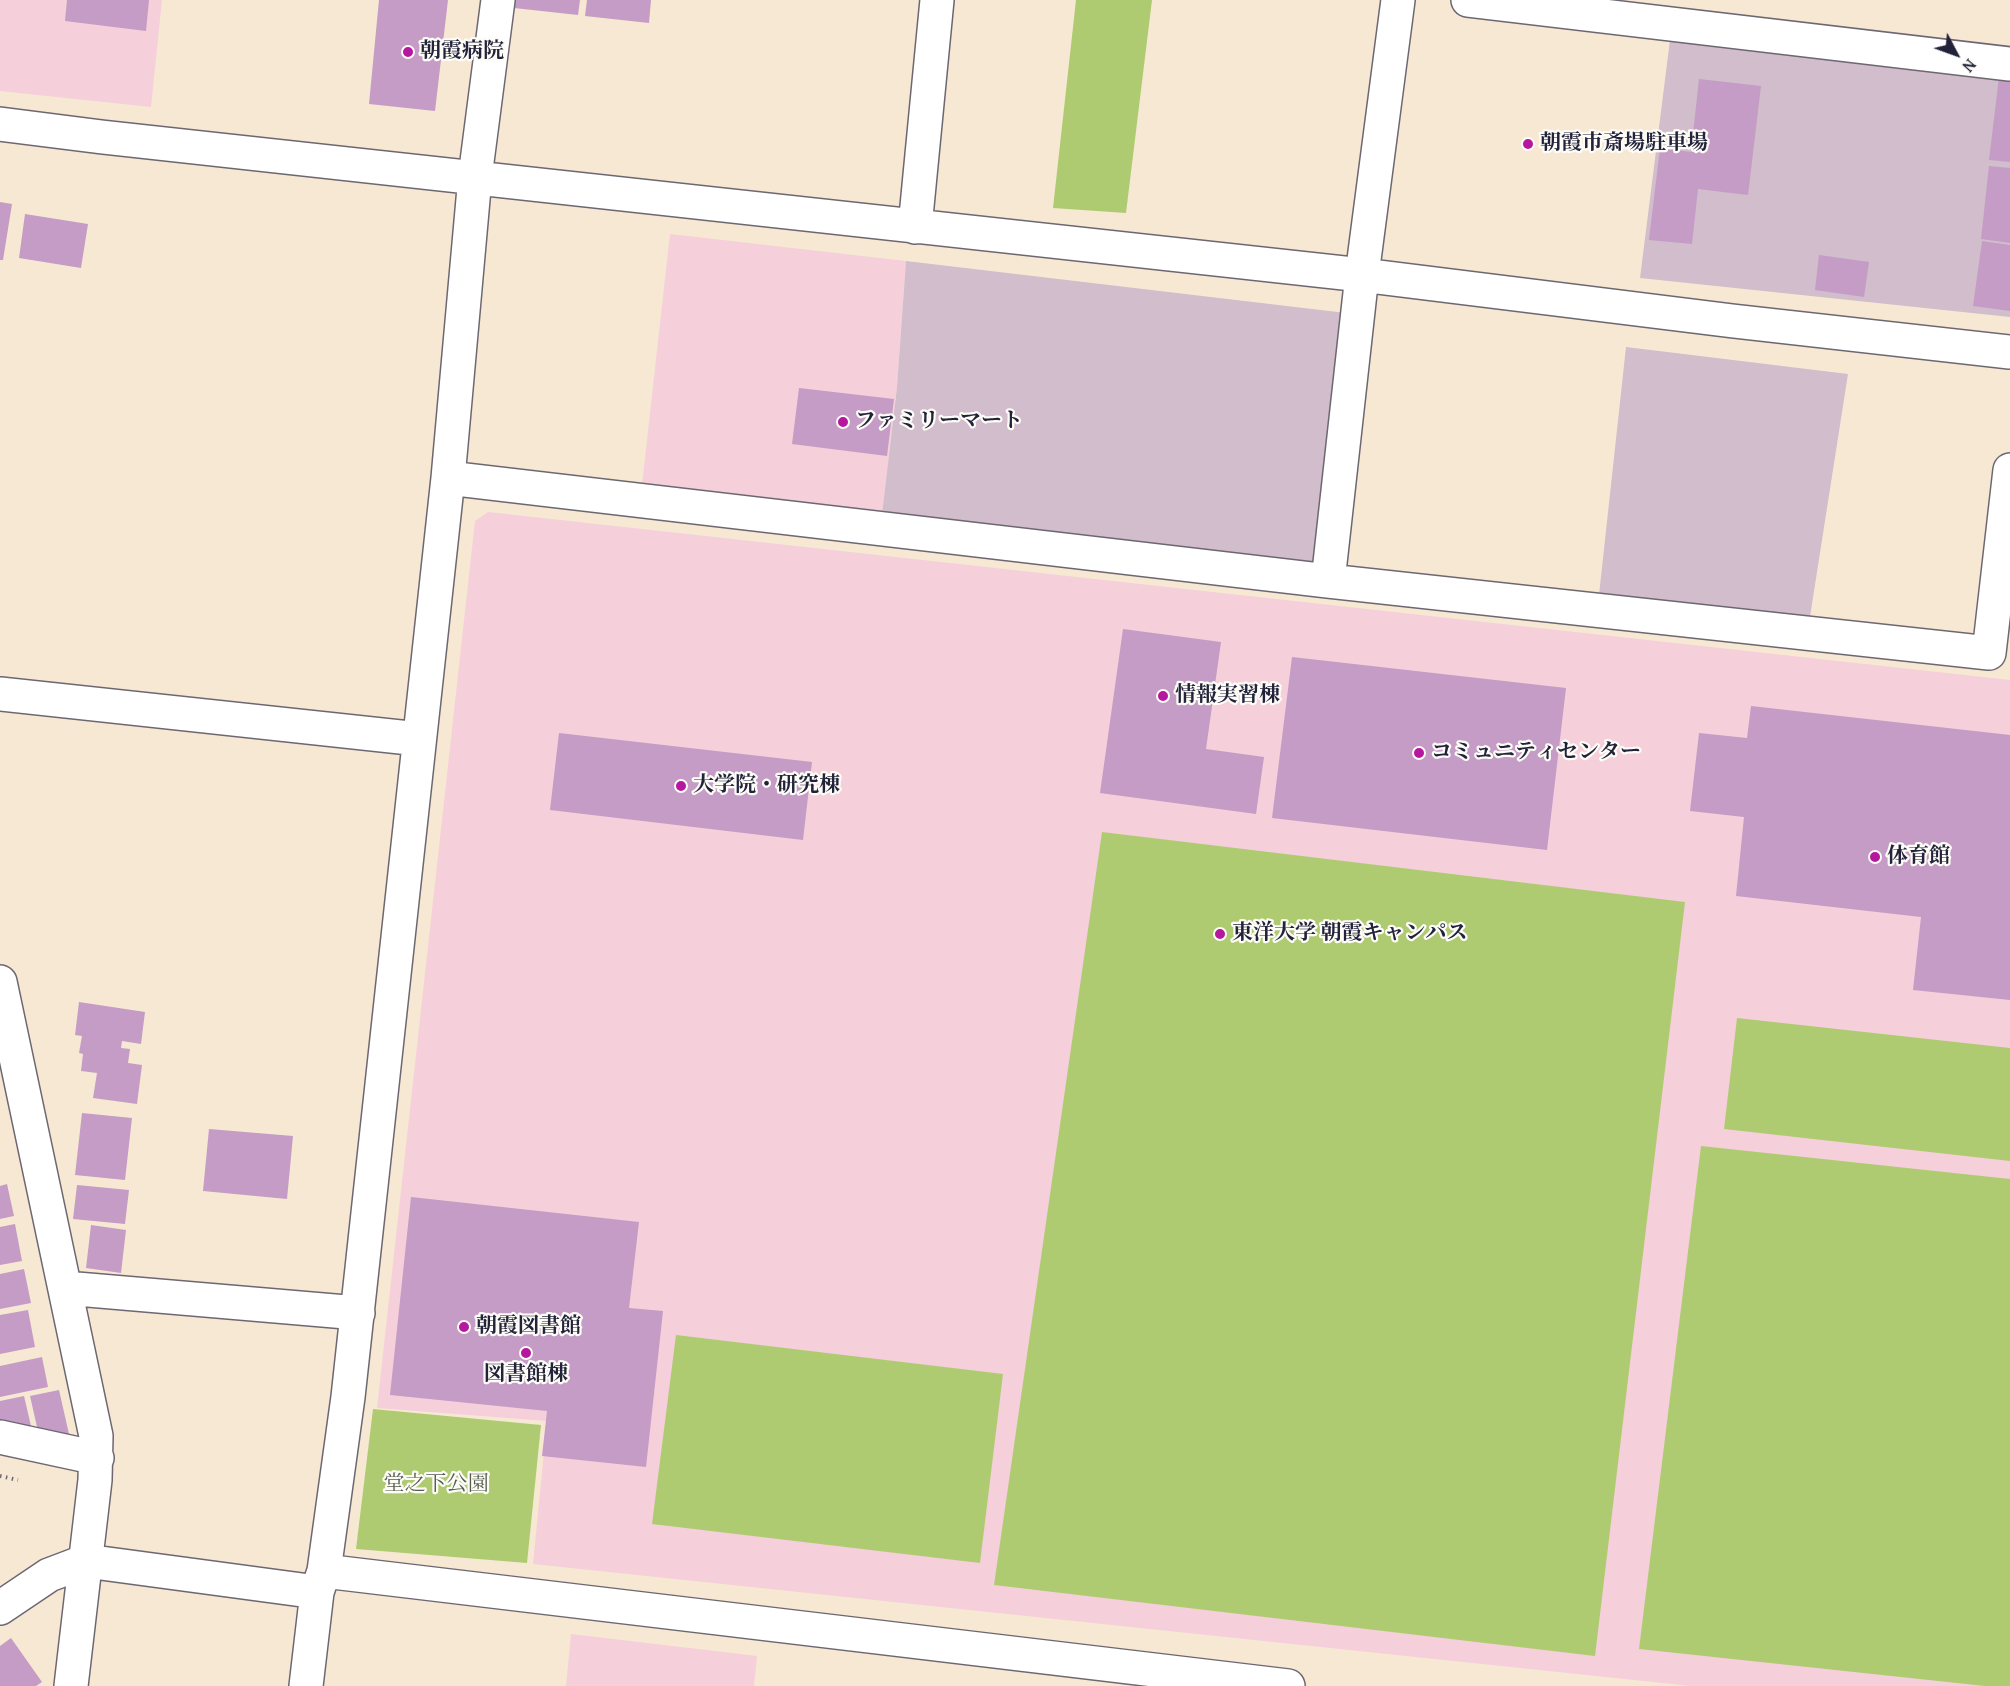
<!DOCTYPE html>
<meta charset="utf-8">
<style>
body{margin:0}
#map{position:relative;width:2010px;height:1686px;overflow:hidden;background:#f7e8d4;font-family:"Gentium Book Plus",serif}
canvas{display:block}
.north{position:absolute;left:1926px;top:24px;width:60px;height:60px;-webkit-text-stroke:4px #fdfcf7;paint-order:stroke;rotate:131deg;font-size:16px;font-weight:700;line-height:24px;text-align:center;color:#22223b}
.north::after{content:'';display:block;margin:auto;width:21px;height:27px;background:#22223b;clip-path:polygon(50% 0,100% 100%,50% 72%,0 100%)}
</style>
<div id="map">
<canvas width="2010" height="1686"></canvas>
<div class="north">N</div>
</div>
<script>
const ctx = document.querySelector('canvas').getContext('2d');
ctx.lineJoin = 'round';
function fillPath(path, color) {
  ctx.fillStyle = color;
  ctx.fill(path, 'evenodd');
}
function trace(path, color, width, dash) {
  ctx.strokeStyle = color;
  ctx.lineWidth = width;
  ctx.lineCap = dash ? 'butt' : 'round';
  ctx.setLineDash(dash || []);
  ctx.stroke(path);
}
function label(font, color, halo, rows, align = 'center') {
  ctx.font = font + ' "Gentium Book Plus","Noto Serif JP",serif';
  ctx.lineWidth = 4.5;
  ctx.setLineDash([]);
  ctx.textBaseline = 'middle';
  ctx.strokeStyle = halo;
  ctx.fillStyle = color;
  for (const [text, x, y, turn = 0] of rows) {
    ctx.save();
    ctx.translate(x, y);
    ctx.rotate((+turn || 0) * Math.PI / 180);
    ctx.textAlign = isNaN(turn) ? turn : align;
    if (halo) ctx.strokeText(text, 0, 0);
    ctx.fillText(text, 0, 0);
    ctx.restore();
  }
}
fillPath(new Path2D(`
 M0,0H162L151,107L0,91Z
 M670,234L906,261L897,387L882,514L642,485Z
 M488,512L2010,680V1686H1691L533,1564L547,1421L377,1408L475,521Z
 M571,1634L757,1656L754,1686H566Z`), '#f5cfda');
fillPath(new Path2D(`
 M1670,40L2010,78V317L1640,278Z
 M906,261L1346,313L1317,564L882,514L897,387Z
 M1626,347L1848,374L1809,623L1599,595Z`), '#d1bdcb');
fillPath(new Path2D(`
 M1076,0H1152L1126,213L1053,208Z
 M1102,832L1685,902L1595,1656L994,1585Z
 M1737,1018L2010,1048V1161L1724,1129Z
 M1701,1146L2010,1179V1686H1985L1639,1649Z
 M676,1335L1003,1374L980,1563L652,1524Z
 M373,1409L541,1425L527,1563L356,1549Z`), '#afcb71');
fillPath(new Path2D(`
 M67,0H149L146,31L65,21Z
 M379,0H448L435,111L369,104Z
 M514,0H580L578,15L514,8Z
 M587,0H651L649,23L585,16Z
 M1999,77L2010,78V162L1989,160Z
 M1699,79L1761,86L1748,195L1698,189L1692,244L1649,240L1660,148L1691,152Z
 M1989,166L2010,168V243L1981,239Z
 M0,202L12,204L3,260H0Z
 M25,214L88,224L81,268L19,258Z
 M1982,241L2010,245V311L1973,306Z
 M1819,255L1869,262L1864,297L1815,290Z
 M799,388L894,399L887,456L792,444Z
 M1123,629L1221,642L1206,749L1264,757L1256,814L1100,793Z
 M1292,657L1566,688L1547,850L1272,818Z
 M1751,706L2010,735V1000L1913,990L1921,917L1736,896L1744,817L1690,811L1699,733L1747,738Z
 M559,733L812,762L803,840L550,810Z
 M79,1002L145,1012L141,1044L122,1041L121,1048L130,1049L128,1063L142,1065L137,1104L93,1098L97,1073L81,1071L83,1054L79,1053L82,1036L75,1035Z
 M82,1113L132,1118L125,1180L75,1175Z
 M209,1129L293,1136L287,1199L203,1191Z
 M7,1184L14,1216L0,1219V1186Z
 M77,1185L129,1190L125,1224L73,1219Z
 M411,1197L639,1222L629,1308L663,1311L646,1467L542,1456L547,1411L390,1395Z
 M15,1224L22,1261L0,1265V1227Z
 M91,1225L126,1230L121,1273L86,1268Z
 M24,1269L31,1303L0,1309V1274Z
 M28,1310L35,1347L0,1354V1315Z
 M42,1357L48,1387L0,1397V1366Z
 M59,1390L69,1434L40,1440L30,1396Z
 M24,1396L31,1426L5,1432L3,1421H0V1401Z
 M11,1638L42,1682L36,1686H0V1646Z`), '#c49cc5');
const minor = new Path2D(`
 M1468,0L2010,64
 M0,124L102,137L1362,275L1733,321L2010,352
 M915,227L937,0
 M448,478L1328,581L1989,653L2010,470
 M1328,581L1362,275L1398,0
 M0,694L419,739
 M0,982L96,1436L95,1480L71,1686
 M65,1288L358,1313
 M0,1437L97,1458
 M324,1571L1288,1686
 M0,1608L49,1575L86,1561L317,1592
 M306,1686L317,1592L324,1571L348,1397L448,478L475,177L498,0`);
trace(minor, '#6d6771', 36);
trace(new Path2D(`
 M0,1476L18,1480`), '#6d6771', 4, [1.5, 4.5]);
trace(minor, '#fff', 33);
for (const [x, y, r, color] of [
 [408,52,6,"#b5179e"],
 [1528,144,6,"#b5179e"],
 [843,422,6,"#b5179e"],
 [1163,696,6,"#b5179e"],
 [1419,753,6,"#b5179e"],
 [681,786,6,"#b5179e"],
 [1875,857,6,"#b5179e"],
 [1220,934,6,"#b5179e"],
 [464,1327,6,"#b5179e"],
 [526,1353,6,"#b5179e"]
]) {
  const dot = new Path2D();
  dot.arc(x, y, r, 0, 2 * Math.PI);
  ctx.fillStyle = color;
  ctx.fill(dot);
  trace(dot, '#fdfcf7', 2);
}
label('bold 21px', '#22223b', '#fdfcf7', [
 ["朝霞病院",420,52],
 ["朝霞市斎場駐車場",1540,144],
 ["ファミリーマート",855,422],
 ["情報実習棟",1175,696],
 ["コミュニティセンター",1431,753],
 ["大学院・研究棟",693,786],
 ["体育館",1887,857],
 ["東洋大学 朝霞キャンパス",1232,934],
 ["朝霞図書館",476,1327],
 ["図書館棟",526,1375,"center"]
], 'left');
label('21px', '#535d4e', '#fdfcf7', [
 ["堂之下公園",436,1485]
]);
</script>
